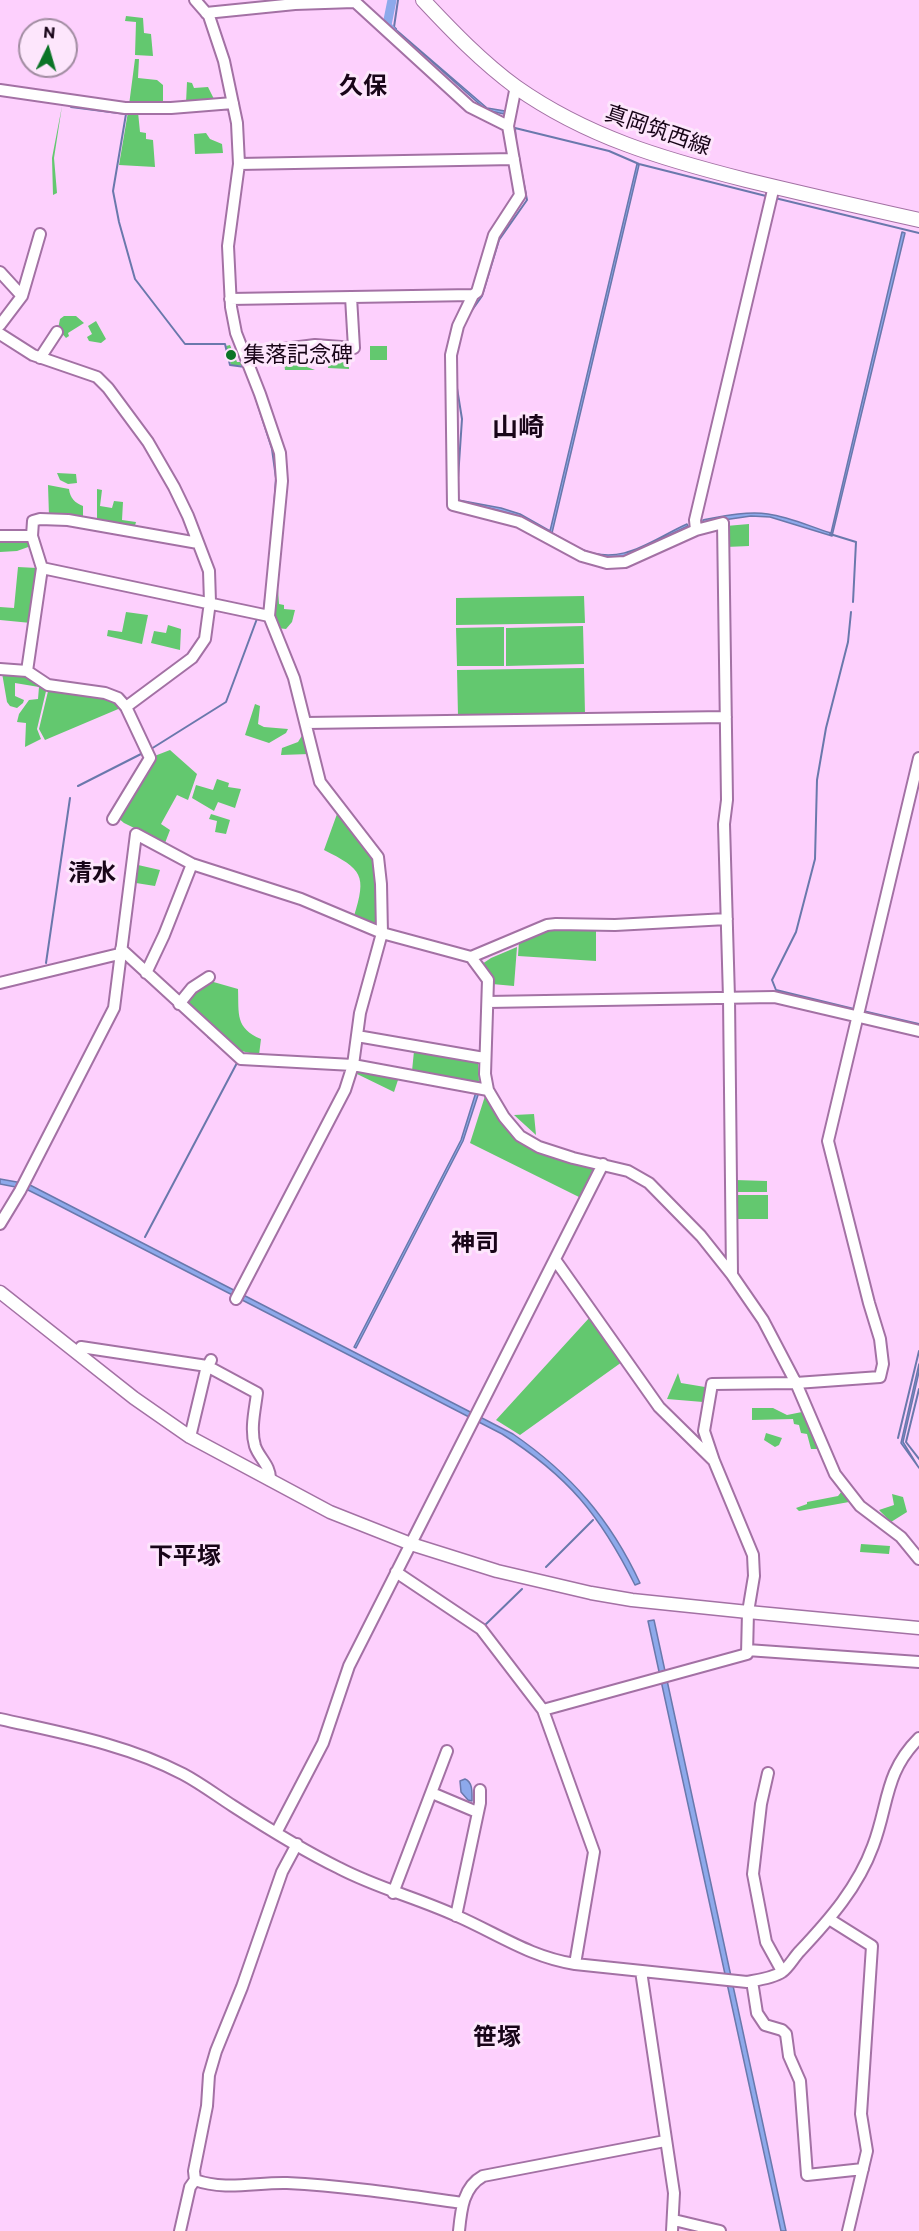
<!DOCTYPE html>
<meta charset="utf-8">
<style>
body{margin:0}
#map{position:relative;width:919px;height:2231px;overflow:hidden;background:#fdd0fd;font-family:Commissioner,sans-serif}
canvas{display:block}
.north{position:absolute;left:18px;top:18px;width:60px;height:60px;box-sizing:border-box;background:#fde6fc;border:2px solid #a18ca1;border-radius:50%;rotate:5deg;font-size:16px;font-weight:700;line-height:24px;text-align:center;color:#180518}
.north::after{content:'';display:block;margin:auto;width:21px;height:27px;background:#0b7426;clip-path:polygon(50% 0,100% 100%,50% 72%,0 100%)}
</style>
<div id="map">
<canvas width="919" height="2231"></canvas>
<div class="north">N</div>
</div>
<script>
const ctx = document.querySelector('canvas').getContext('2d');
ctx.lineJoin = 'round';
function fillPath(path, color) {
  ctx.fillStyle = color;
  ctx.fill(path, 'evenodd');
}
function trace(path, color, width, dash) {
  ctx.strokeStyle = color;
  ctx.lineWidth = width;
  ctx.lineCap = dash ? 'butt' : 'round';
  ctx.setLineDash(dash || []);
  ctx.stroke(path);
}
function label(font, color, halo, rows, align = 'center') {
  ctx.font = font + ' Commissioner,"Noto Sans JP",sans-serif';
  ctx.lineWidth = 6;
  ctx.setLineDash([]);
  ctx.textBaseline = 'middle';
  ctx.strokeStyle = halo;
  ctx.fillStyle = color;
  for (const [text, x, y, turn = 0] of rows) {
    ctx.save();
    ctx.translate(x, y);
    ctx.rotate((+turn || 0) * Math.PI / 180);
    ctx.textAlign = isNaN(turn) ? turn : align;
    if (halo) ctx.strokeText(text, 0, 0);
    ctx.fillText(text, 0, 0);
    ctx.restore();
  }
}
fillPath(new Path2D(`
 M126,16L143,18L144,33L151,34L153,56L135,55L136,22L125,21Z
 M135,59H139L138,78L157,80L163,85V105H129Z
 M187,82L192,83L194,88L208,87L215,101L186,103Z
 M62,106L54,158L57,193L53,195L52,158Z
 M128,112H138L140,132L146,133V139L153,140L155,167L119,165Z
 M206,133L210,139L222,144L223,153L195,154L194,134Z
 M64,316H76L84,323L68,333L69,336L66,338L58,329L60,319Z
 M96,321L106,339L101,343L89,341L87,337L92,334L88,326Z
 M230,345L237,362H243L246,366L231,365L226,346Z
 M370,346H387V360H370Z
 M346,350H348L349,369L328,368V361H345Z
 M284,361L291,364L307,362V367L315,370H285Z
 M57,473L76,474L77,483L68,484L60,480Z
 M48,485L69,489C70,498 75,503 83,506V519L49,516Z
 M97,489L102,490L100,506L112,508L114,501L123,502L122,520L136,522L134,529L97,522Z
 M749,524V546L726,547V526Z
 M29,538L31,546L17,551L0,552V540Z
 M18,567L37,568L31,623L0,620V607L14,608Z
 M274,589H278L279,604L284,605V609L295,610L292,622L286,629L277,628L271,616Z
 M584,596L585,623L456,625V598Z
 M126,612L148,615L142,644L107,636L108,630L122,632Z
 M168,625L181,629L180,650L151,643L154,631L166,633Z
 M583,626L584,664L506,666V628Z
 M504,627V666H457L456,628Z
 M584,668L585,714L458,716L457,670Z
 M2,673H25L47,687L37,729L41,739L25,747L26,723L17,722L19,714L29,700L38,699L39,687L15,683V696L24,700L23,703L17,708L10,706L7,702Z
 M49,687L104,695L123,707L45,740L39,729Z
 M255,704L260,706L258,724L264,727L288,729L286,733L269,743L245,735Z
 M303,734L309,754L281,755L282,748L298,742Z
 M170,750L197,774L188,800L177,795L161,824L170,830L165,843L124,823L118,818L152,757Z
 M217,779L229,783L228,787L241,789L235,808L218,802L214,811L192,798L196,785L213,790Z
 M211,814L230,820L226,834L215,832L217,821L209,819Z
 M337,814L372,855L376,891L375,923L354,916C367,875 362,869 324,850Z
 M138,865L160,870L155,886L136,883Z
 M596,927V961L518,956L519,941L547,928Z
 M517,947L514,986L492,984L482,964L491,958Z
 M210,981L238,989C239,1014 235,1028 261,1039L259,1055L241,1051L185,1002L196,989Z
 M414,1051L478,1061L479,1082L412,1071Z
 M358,1070L399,1077L394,1092L357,1074Z
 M485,1096L510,1132L517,1140L594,1167V1174L583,1199L470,1143Z
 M534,1114L536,1135L514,1115Z
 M735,1180L767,1181V1192H734Z
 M736,1195H768V1219H735Z
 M590,1317L622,1362L520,1435L496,1420Z
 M678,1373L681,1383L705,1387L703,1402L667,1399Z
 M752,1408H773L787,1415L802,1412L818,1449H811L807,1434L801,1433L799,1425L794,1424L793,1419L752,1420Z
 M766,1433L782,1438L779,1445L775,1447L764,1440Z
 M842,1491L849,1502L799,1511L796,1508L807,1504V1502L838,1496Z
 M892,1494L903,1497L907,1512L891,1522L879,1510L894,1505Z
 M861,1544L890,1546L889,1554L860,1552Z`), '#63c86f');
const water = new Path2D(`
 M393,27L487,108L505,111L504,114L486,110Z
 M637,164L639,165L552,533C561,538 571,544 581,549C622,567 651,540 687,524L688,526L625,556L606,557L581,551L519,516L458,500L501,508L520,514L550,531Z
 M902,232L905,233L832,536L770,517L751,516L703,523V520C724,516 747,511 768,514C790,517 811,527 831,533Z
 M476,1092H479L463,1141L356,1348L354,1347L461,1140Z
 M0,1179L28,1184L513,1434C571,1474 610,1519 640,1583L635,1585C600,1515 568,1476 502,1434L54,1203L26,1189L0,1184Z
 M919,1364V1372L903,1442L919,1468L901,1443Z
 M654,1620L786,2231H781L648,1621Z
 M465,1779C473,1782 472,1793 472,1801L468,1800L461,1792L460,1781Z`);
fillPath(water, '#8da9eb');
trace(water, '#6a78ac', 1.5);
trace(new Path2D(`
 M396,29L394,27L398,0
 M71,107L126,114L113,191L119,222L135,279L185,344H225L230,365L245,367
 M516,144L515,128L609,151L639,164L766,196
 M775,198L919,233
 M470,313L482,296L499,240L527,200L520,164
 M456,382L462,419L458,478
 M251,384L272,449L276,478L273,522
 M830,534L856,542L853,602
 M264,609L265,599
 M851,612L848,642L826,728L817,780L815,859L796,932L772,980L776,990L854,1009
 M151,749L226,702L258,616
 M78,786L141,754
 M46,963L70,798
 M863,1011L919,1024
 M208,1037L222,1048
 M145,1237L238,1061
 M919,1389L906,1442L919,1459
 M898,1438L919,1351
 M546,1567L593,1520
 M484,1626L522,1589`), '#6a78ac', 2);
trace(new Path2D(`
 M392,0L387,25L394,34`), '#8da9eb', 9);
const minor = new Path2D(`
 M195,0L209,16L224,61L237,123L239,164L228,246L231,307L236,333L260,394L280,453L282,481L269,616L294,678L320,782L378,857L381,884L382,933L360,1013L353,1065L345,1090L236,1299
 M353,0L470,107L508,126
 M206,13L295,4L354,2
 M516,86L508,126L520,195L494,235L477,292L473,295L458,326L451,355L453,505L519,522L582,556L607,563L625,562L696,530L723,523L727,800L724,824L729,998L732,1275
 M0,90L125,108H171L233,103
 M239,164L514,159
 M0,272L22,296
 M230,299L473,295
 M0,325L22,296L40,234
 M0,334L33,355L97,377L108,388L148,442L174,487L188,516L209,571L210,602L205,639L192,658L126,707
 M245,354L315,345L354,348L351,297
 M40,358L57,332
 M696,530L695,520L774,186
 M0,536H32
 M42,568L269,616
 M0,669L27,671L48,685L105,693L118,698L126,707L150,758L113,819
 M27,671L42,568L32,536L33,521L40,519L68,520L198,543
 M306,723L726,717
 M121,949L241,1059L353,1065L488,1090
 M471,957L547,925L556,924L615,925L727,919
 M146,973L164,935L192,864
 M0,983L119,954
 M488,1002L774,997L919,1031
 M179,1004L192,988L209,977
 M357,1036L484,1058
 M0,1224L20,1191L114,1008L136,834L192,864L301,899L382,933L471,957L488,980L485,1074L488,1090L504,1117L520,1136L539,1147L573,1158L628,1171L649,1183L701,1236L732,1275L763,1320L796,1383L835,1474L860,1506L901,1537L919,1559
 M556,1261L659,1407L713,1460
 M81,1347L207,1366L257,1393C255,1410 250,1429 255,1446C259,1458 271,1466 270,1480
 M190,1437L206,1370L211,1360
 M396,1572L481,1629L543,1710L594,1852L575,1964
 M747,1650L919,1662
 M543,1710L747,1654L748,1612L754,1576L753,1555L714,1461L704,1431L712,1384L796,1383L880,1377L883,1364L880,1339L869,1303L828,1141L919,758
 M0,1719C62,1733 126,1744 183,1774C200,1783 216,1795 233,1806C267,1828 302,1850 339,1868C377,1888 418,1898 457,1916C498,1934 530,1957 575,1964L747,1982C758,1980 773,1978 782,1972C789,1967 794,1957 800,1951C830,1919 858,1887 873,1846C889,1804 884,1773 919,1738
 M768,1773L761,1804L753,1874L766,1942L782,1971
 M432,1793L477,1812
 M276,1833L323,1743L349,1666L603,1164
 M393,1893L447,1751
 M456,1916L480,1803V1790
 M829,1919L872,1946L861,2114L867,2151L848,2231
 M641,1971L674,2193L672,2231
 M752,1981L757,2013L765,2025L782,2030L786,2034L789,2056L800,2081L807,2175L863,2169
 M195,2180C225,2191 257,2182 287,2183C346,2186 405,2195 463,2203
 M674,2220L720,2231
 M180,2231L190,2187L195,2180L194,2171L207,2106L209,2075L216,2051L242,1987L282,1872L297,1844
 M459,2231C461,2210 463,2187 483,2176L665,2141`);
const tertiary = new Path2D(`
 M0,1292L134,1398L190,1437L330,1512L411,1544L497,1571L591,1593L632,1600L748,1612L919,1628`);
const secondary = new Path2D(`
 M423,0C452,31 482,62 516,87C587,137 663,159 746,180C804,194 861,207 919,220`);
trace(minor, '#a371a4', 14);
trace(tertiary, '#a371a4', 15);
trace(secondary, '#a371a4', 16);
trace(minor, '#fff', 10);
trace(tertiary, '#fff', 12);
trace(secondary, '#fff', 14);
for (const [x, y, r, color] of [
 [231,355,6,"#0b7426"]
]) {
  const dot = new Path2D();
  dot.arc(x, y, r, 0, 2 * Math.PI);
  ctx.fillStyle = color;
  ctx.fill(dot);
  trace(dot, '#fde6fc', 2);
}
label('22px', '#180518', '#fde6fc', [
 ["真岡筑西線",658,130,19]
]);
label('22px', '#180518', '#fde6fc', [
 ["集落記念碑",243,355]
], 'left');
label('bold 24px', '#180518', '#fde6fc', [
 ["久保",363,86],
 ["清水",92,873],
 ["神司",475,1243],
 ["下平塚",185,1556],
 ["笹塚",497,2037]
]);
label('bold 26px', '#180518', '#fde6fc', [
 ["山崎",518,427]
]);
</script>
